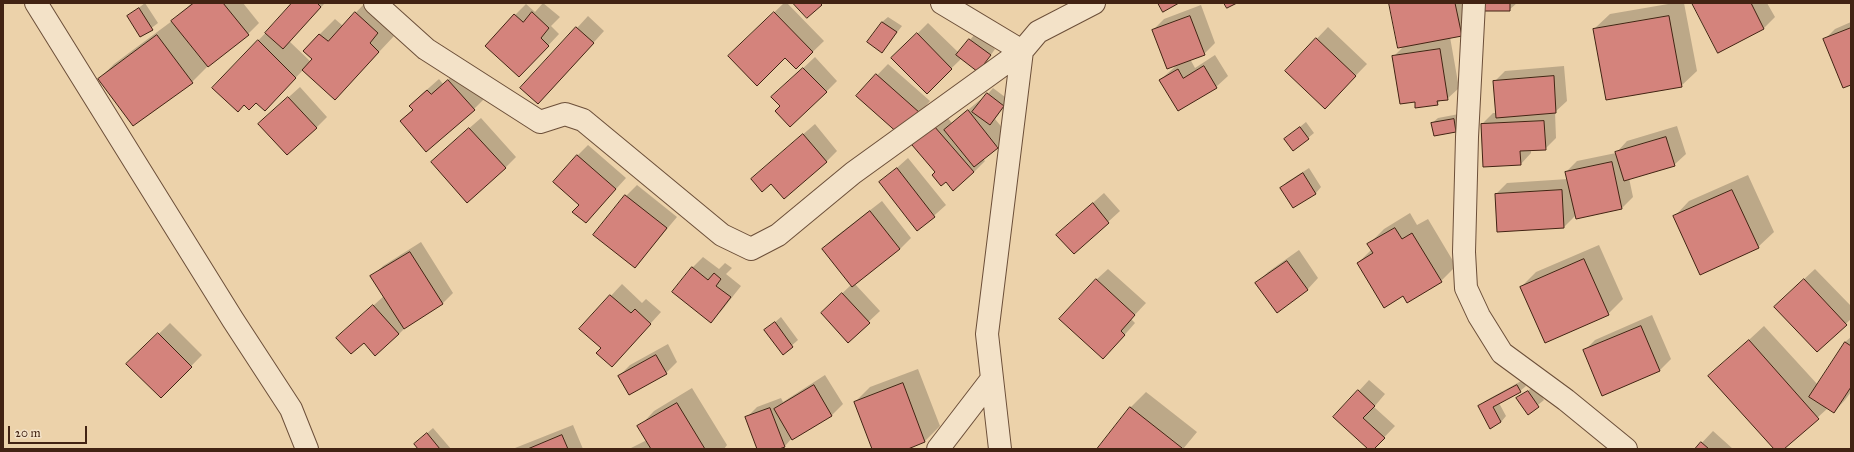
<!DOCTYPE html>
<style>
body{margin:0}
#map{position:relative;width:1854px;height:452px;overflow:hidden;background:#ecd2aa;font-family:"IM FELL Great Primer",serif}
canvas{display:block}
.frame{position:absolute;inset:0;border:4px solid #422313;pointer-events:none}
.scale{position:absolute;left:8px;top:426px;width:79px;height:18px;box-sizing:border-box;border:2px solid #422313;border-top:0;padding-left:5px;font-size:12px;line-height:14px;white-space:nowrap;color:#422313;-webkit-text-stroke:3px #f3e2c8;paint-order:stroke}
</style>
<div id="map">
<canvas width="1854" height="452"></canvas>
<div class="frame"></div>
<div class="scale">20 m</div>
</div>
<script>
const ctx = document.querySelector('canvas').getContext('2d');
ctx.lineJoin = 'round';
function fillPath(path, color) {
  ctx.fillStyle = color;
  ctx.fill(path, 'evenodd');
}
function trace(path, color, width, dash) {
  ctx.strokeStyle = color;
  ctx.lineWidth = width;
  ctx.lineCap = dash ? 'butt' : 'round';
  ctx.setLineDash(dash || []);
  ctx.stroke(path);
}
fillPath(new Path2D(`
 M145,3L158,23L141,36L128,16Z
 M192,3H243L259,23L248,34L208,66L192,82L99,79L114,64L172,21Z
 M294,3H325L289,41L311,62L313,59L305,51L320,34L335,19L343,26L365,3L393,17L384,27L394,36L335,99L303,70L280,94L245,104L213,88Z
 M543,3L560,17L551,26L559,34L530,65L515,15L526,4L535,12Z
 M784,3H787L824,41L796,68L785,57L740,45Z
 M1390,3H1468L1461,35L1450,37L1459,88L1447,99L1441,100L1437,104L1415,100L1393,57L1404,46Z
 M1485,3H1517L1509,10Z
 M1674,3H1684L1697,71L1681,86L1594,29L1610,14Z
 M1693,3H1767L1775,17L1764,28L1718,52Z
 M1201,5L1215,43L1204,54L1190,59L1195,68L1215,55L1228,76L1216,87L1160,80L1177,65L1153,30L1164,19Z
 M588,16L604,31L549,92L522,88Z
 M888,17L902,26L882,52V22Z
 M1851,22V84L1824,40L1835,29Z
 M928,23L959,53L975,34L995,49L984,65L962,58L927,92L893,58Z
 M1328,27L1367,64L1336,96L1286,71Z
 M815,57L837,81L826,92L781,106L784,86Z
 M888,64L930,101L911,123L857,96Z
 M1564,66L1567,101L1555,112L1556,138L1545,149H1531V153L1520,165L1482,124L1493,113H1496L1494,82L1505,71Z
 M460,69L485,98L474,109L401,121L413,109L410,106L421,95L439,79L443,84Z
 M300,87L327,117L316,128L271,113Z
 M993,88L1009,100L995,119L1009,136L983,159L985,161L974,172L936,171L913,145L945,115L952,123L980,100L981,102Z
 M1459,114L1461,126L1455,131L1432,123L1438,118Z
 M481,118L516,157L505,168L443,151Z
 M1306,122L1314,133L1308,138L1285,139Z
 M815,124L837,151L826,162L764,168Z
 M1677,126L1686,154L1674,165L1629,178L1633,197L1622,208L1576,215L1564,227L1498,231L1496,194L1507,183L1568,179L1566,172L1577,161L1616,153L1627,141Z
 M588,145L626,178L586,222L580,205L577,156Z
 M908,158L946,205L918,230L880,183Z
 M1309,168L1321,187L1316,193L1293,207L1281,188L1287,182Z
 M1748,175L1774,232L1758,247L1674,217L1689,201Z
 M637,185L677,217L635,267L626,196Z
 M1104,193L1120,211L1074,253L1069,224Z
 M882,201L911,238L900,249L855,284L880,311L848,341L833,302L851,285L823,249L834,238Z
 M1410,213L1417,225L1428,219L1456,266L1441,281L1404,295L1358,263L1372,249L1369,244L1384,229Z
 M421,242L453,293L442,304L406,327L399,334L364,342L337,338L384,296L372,277L383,266Z
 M1599,245L1623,299L1608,314L1521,287L1536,272Z
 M1299,250L1318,278L1307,290L1257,283L1268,272Z
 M703,257L719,269L725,263L732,268L726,274L741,286L722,310L711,321L692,268Z
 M1108,269L1146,303L1131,319L1135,323L1114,347L1096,280Z
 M1815,269L1851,306V319L1817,351L1786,296Z
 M622,284L642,303L646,299L661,312L622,355L602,348L580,329Z
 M1652,315L1671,359L1660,370L1603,394L1584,351L1595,340Z
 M781,317L798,340L783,353L766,330Z
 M170,323L202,355L161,397L128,364Z
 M1764,326L1818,385L1845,342L1851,337V392L1845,400L1834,412L1828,408L1783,449H1776L1710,376Z
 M668,344L677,362L666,373L629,394L619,376L630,365Z
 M918,369L940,426L925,441L905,449H873L855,402L870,387Z
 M825,375L843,404L832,415L792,438L785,446L776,449H758L746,418L757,407L781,398L783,402Z
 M1369,380L1385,394L1374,407L1395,426L1373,449H1370L1335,417Z
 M1523,380L1526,386L1520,391L1499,403L1506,416L1501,422L1490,427L1479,406L1485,401Z
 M1534,386L1544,400L1528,413L1518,399Z
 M692,388L727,445L724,449H629L647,440L639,427L654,411Z
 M1146,392L1197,432L1183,449H1098L1131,407Z
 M573,425L583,449H515V448Z
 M433,428L451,449H419L415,444Z
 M1713,431L1733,449H1696Z`), '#0003');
const building = new Path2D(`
 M194,3H223L249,35L208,67L171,21Z
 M292,3H317L321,7L283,49L265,33Z
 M793,3H820L822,5L807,18Z
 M1158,3H1179L1163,12Z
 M1224,3H1237L1227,8Z
 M1389,3H1455L1462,36L1398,48Z
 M1484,3H1510V11H1484Z
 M1692,3H1751L1764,29L1718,53Z
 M139,8L153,30L140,37L127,16Z
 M355,12L378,33L370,43L379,52L335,100L302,70L312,59L303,51L319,34L328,41Z
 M532,12L549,28L541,38L549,46L519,77L485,46L514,14L523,22Z
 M774,12L813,52L796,69L785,58L757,86L728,56Z
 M1190,16L1205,55L1167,69L1152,30Z
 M1669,16L1682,87L1606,100L1593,29Z
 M882,22L897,32L882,53L867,42Z
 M576,27L594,43L538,104L520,88Z
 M1851,28V85L1843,88L1823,39Z
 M917,33L952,69L927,94L891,58Z
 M157,35L193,83L133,126L98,79Z
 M1316,38L1356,76L1325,109L1285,71Z
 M969,39L991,55L978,72L956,55Z
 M258,40L296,78L265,111L256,103L249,110L244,105L238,112L212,88Z
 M1440,49L1448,100L1437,101L1438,105L1415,108V102L1400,104L1392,56Z
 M1204,66L1217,88L1178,111L1159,80L1178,69L1183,78Z
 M803,68L827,92L790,127L775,111L780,106L771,97Z
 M876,74L920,113L900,135L856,96Z
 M1554,76L1556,113L1496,118L1493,81Z
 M448,80L475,110L426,152L400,121L413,110L409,106L427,90L431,94Z
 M987,93L1004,106L990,125L972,112Z
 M288,97L317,128L287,155L258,124Z
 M968,110L998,148L974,167L944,130Z
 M1454,119L1456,132L1434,136L1431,123Z
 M1544,121L1546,150L1520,151L1521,165L1483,167L1481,124Z
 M934,126L974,172L953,191L946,182L941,186L932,175L935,172L912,145Z
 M1300,127L1309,139L1293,151L1284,139Z
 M469,128L506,168L467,203L431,162Z
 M803,134L827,162L784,199L771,184L762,192L751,179Z
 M1666,137L1675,166L1624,181L1615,152Z
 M577,155L616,189L586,223L572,212L579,205L553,182Z
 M1612,162L1622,209L1576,219L1565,172Z
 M897,168L935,217L917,231L879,182Z
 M1303,173L1316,194L1293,208L1280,188Z
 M1562,190L1564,228L1497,232L1495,194Z
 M1732,190L1759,248L1700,275L1673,216Z
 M625,195L667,228L635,268L593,235Z
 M1093,203L1109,223L1074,254L1056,235Z
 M870,211L900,249L852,287L822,249Z
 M1395,228L1402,239L1412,233L1442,282L1407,303L1403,296L1384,308L1357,263L1373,253L1367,244Z
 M410,252L443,304L404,329L370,276Z
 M1584,259L1609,315L1545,343L1520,287Z
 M1287,261L1308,290L1277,313L1255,283Z
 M692,267L708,280L714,273L721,279L716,286L731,297L711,323L672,292Z
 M1096,279L1135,315L1121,331L1125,335L1103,359L1059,319Z
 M1804,279L1847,325L1817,352L1774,307Z
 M842,293L870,323L848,343L821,313Z
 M610,295L631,313L635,309L651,324L612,367L596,353L601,348L579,329Z
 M373,305L399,334L375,356L364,343L351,354L336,338Z
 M775,322L793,347L783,355L764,330Z
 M1641,326L1660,371L1602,396L1583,350Z
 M158,333L192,367L161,398L126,364Z
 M1749,340L1819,419L1784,449H1774L1708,376Z
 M1845,342L1851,346V387L1834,413L1809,397Z
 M656,355L667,374L629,395L618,376Z
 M903,383L925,442L908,449H872L854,402Z
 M814,385L832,416L792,440L774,409Z
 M1517,385L1521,392L1493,407L1501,422L1490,429L1478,406Z
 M1358,390L1375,406L1363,418L1385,438L1374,449H1368L1333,417Z
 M1528,391L1539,407L1528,415L1516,398Z
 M677,403L705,449H651L637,426Z
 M1130,407L1182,448V449H1097Z
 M770,408L785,447L779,449H757L745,417Z
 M427,433L440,449H418L414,444Z
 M562,435L568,449H528Z
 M1701,442L1709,449H1695Z`);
fillPath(building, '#d4837c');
trace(building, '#422313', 1);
const street = new Path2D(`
 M36,3L233,320L291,409L307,449
 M375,3L426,49L540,122L565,114L583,120L722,235L751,249L778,235L853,173L1022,51L1038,32L1094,3
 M942,3L1022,51
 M1474,3L1467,137L1464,252L1466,288L1479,316L1502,353L1566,400L1626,449
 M938,449L991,380
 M1000,449L987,334L1022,51`);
trace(street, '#6c4f39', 24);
trace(street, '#f3e2c8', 22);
</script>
